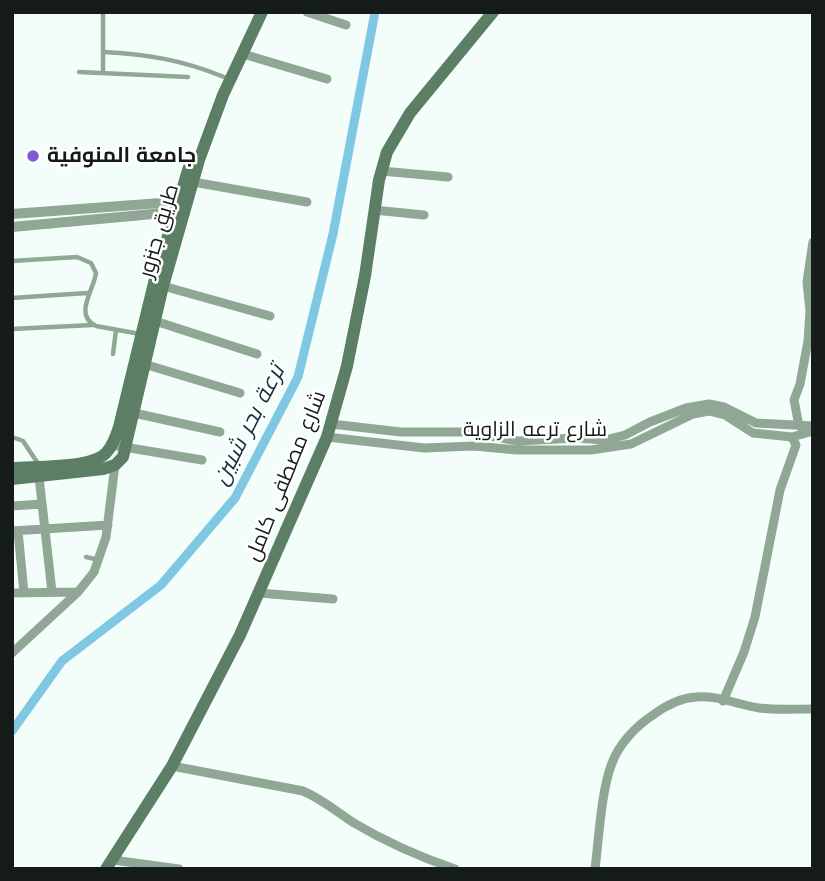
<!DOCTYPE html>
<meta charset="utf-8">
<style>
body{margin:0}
#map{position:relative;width:825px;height:881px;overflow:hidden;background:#f3fefb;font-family:"Work Sans",sans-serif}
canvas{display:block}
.frame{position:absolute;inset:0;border:14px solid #141b19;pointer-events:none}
</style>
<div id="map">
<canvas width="825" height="881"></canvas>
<div class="frame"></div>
</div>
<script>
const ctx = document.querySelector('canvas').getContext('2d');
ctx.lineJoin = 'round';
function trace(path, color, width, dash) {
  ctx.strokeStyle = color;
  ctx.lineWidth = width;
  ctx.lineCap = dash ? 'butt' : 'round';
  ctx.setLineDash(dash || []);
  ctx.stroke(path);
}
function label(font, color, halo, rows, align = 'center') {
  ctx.font = font + ' "Work Sans",Cairo,sans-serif';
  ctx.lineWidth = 5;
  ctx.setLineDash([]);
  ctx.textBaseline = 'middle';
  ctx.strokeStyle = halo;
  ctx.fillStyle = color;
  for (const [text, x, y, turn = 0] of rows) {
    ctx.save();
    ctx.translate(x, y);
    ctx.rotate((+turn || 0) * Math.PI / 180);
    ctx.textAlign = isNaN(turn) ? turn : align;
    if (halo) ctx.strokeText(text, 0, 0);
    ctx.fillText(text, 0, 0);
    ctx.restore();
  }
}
trace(new Path2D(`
 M12,731L62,661L161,585L235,498L298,377L333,234L375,12`), '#7fc7e2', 9);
trace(new Path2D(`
 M103,52C146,54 183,60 224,77
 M79,72L188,77
 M103,73V12
 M12,261L77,257L91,263L96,273C94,290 73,315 96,326L140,334
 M12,298L87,293
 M12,329L92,325
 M113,354L116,330
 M12,437L23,441L39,465
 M86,557L99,560`), '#90a795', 4.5);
trace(new Path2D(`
 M307,12L346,25
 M243,54L327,79
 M381,171L448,177
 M193,182L307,202
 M374,210L424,215
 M163,286L270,316
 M155,321L257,354
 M144,364L240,393
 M134,413L220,432
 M331,424L401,432H467L518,441L577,438L605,440L625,435L650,422L686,408L709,404L724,407L756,423L813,426
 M799,426L794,400L800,384L808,341L810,311L807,282L813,242
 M327,437L424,448L474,446L517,450H591L631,444L693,414L709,411L725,415L753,433L792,437L813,431
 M112,445L202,460
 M39,477L52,592
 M12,506L42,504
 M12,531L108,525
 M18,531L24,593
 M12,593L78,592
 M259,593L333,599
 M12,653L78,592L94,572L106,537L115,465
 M723,701L744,652L755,617L780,490L796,445L792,437
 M172,766L303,791C322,799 337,812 354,823C386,842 420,857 455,869
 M113,860L179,869
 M595,869C599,838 601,791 612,763C619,744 636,726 653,715C665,706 680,698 696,697C717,695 739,705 759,708C777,710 795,709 813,709`), '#90a795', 9);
trace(new Path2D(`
 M12,214L161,203L172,200L181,193
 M12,227L164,213L174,218`), '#90a795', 10);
trace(new Path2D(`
 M12,468C35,466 90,469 106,453C113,446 116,436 119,427L155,279L189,167
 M12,479L103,469L115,465L123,457L163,286L199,160L223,95L262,12
 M106,869L172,766L240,635L327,437L347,366L365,276L379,180L387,152L410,113L493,12`), '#5c7e64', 12);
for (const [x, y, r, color] of [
 [33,156,7,"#805ad4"]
]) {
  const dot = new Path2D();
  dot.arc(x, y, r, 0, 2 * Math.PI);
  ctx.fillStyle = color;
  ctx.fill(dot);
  trace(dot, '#fff', 2.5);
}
label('bold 21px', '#141b19', '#fff', [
 ["جامعة المنوفية",47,156]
], 'left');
label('21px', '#141b19', '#fff', [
 ["طريق جنزور",159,231,-74],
 ["شارع ترعه الزاوية",535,430],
 ["شارع مصطفى كامل",286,476,-68]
]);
label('italic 23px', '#123541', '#fff', [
 ["ترعة بحر شبين",249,425,-63]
]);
</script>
